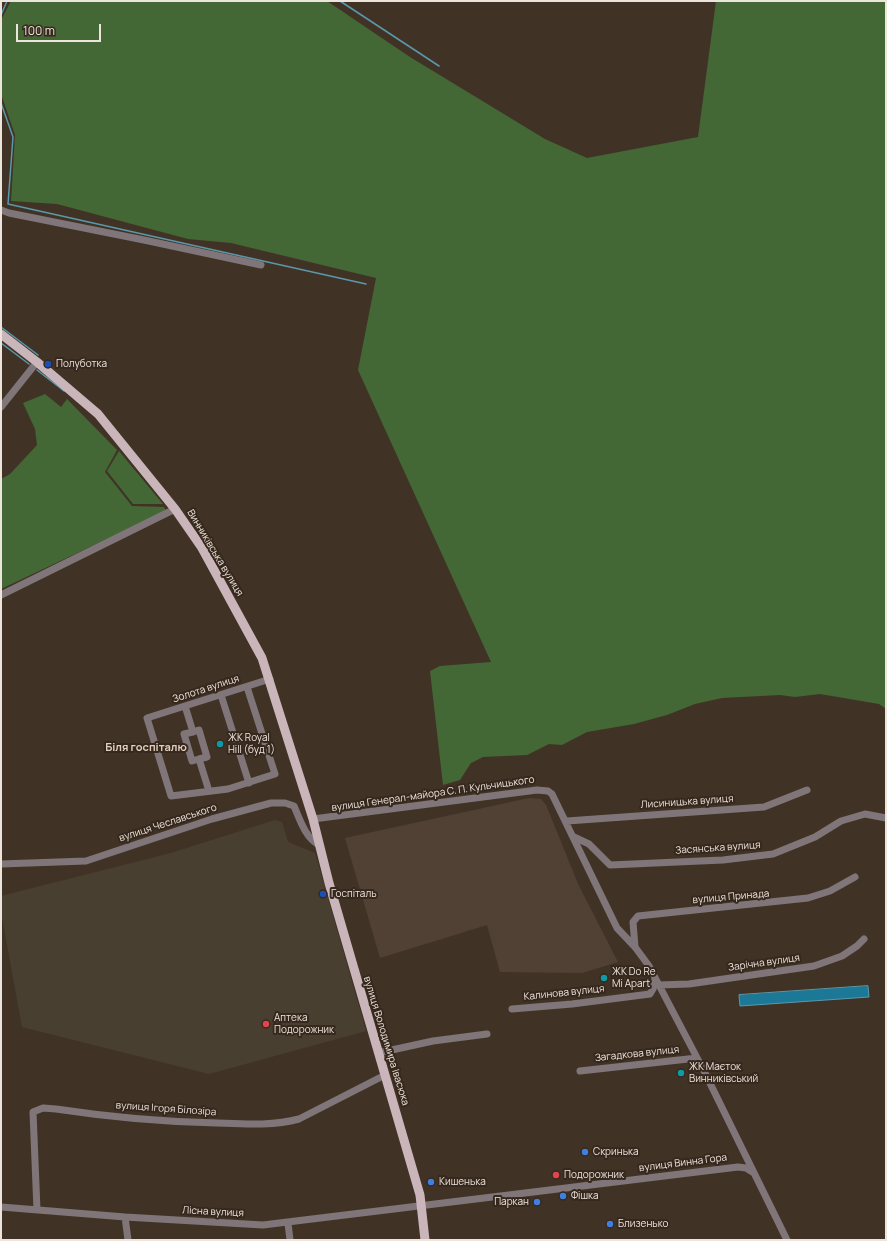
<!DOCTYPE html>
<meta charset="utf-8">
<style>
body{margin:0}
#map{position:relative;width:887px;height:1241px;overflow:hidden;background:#403326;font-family:Manrope,sans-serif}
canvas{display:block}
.frame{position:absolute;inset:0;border:2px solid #ede4dc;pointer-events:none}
.scale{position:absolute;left:16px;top:24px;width:85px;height:18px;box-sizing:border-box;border:2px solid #ede4dc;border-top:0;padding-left:5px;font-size:12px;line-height:14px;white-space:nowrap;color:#ede4dc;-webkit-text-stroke:3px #36281d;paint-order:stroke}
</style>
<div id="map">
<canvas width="887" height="1241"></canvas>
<div class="frame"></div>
<div class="scale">100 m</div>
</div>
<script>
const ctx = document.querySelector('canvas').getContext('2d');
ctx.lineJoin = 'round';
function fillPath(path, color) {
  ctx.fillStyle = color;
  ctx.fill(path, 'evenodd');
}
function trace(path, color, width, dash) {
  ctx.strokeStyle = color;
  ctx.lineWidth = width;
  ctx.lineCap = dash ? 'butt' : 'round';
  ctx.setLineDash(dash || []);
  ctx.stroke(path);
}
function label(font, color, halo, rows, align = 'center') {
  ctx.font = font + ' Manrope,sans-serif';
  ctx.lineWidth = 4;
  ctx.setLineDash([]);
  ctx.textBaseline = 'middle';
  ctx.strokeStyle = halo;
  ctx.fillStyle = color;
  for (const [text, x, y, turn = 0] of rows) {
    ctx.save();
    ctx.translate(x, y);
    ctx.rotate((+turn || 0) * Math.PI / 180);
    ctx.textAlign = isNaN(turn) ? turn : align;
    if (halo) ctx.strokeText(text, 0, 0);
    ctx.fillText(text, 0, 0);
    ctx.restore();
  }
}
fillPath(new Path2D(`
 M529,798L541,799L546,805L579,886L618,962L582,973L500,972L487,925L380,958L345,838Z`), '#504134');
fillPath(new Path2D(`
 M275,820L282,822L288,842L315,853L366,1031L209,1074L22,1027L1,912V896L171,853Z`), '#493f30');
fillPath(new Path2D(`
 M11,1H327L410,57L545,139L587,158L698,137L716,1H886V709L879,704L820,694L795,697L780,695L722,698L695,704L667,715L634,724L587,732L562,745L549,744L527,755L483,757L471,763L460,780L443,785L430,671L440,666L491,662L358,370L376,278L231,243L188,239L57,204L11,201L15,135L1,94V20Z
 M45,394L61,407L67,399L117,450L105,472L132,506L164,507L166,511L1,589V479L10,474L37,445L35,429L23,403Z
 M119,451L163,504H133L107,471Z`), '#446736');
const water = new Path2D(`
 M868,986L869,997L740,1006L739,995Z`);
fillPath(water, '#1b7896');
trace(water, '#5a98ab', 1);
trace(new Path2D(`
 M340,1L439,66
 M1,15L7,1
 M1,103L13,137L8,204L366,284
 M1,327L38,355
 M1,343L29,364
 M37,370L64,391`), '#5a98ab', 1.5);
trace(new Path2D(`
 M1,210L9,213L144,240L261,265
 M1,407L37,362
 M1,595L175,509
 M247,687L275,774L228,789L171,796L147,718C188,705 229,692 270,679
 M221,695L249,783
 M185,706L193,732L199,730L207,757L199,759L209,791
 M193,732L184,734L192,761L199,759
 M313,819L537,790L548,791L552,794L617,928L635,947L649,966L705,1073L787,1240
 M567,821L764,807L807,790
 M574,837L589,844L610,865L723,860L773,854L815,837L841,821L865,814L886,818
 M1,864L86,861L212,819L271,803H285L294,806C300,820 305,837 319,845
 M635,947L633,922L638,916L808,898L830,891L855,877
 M658,985L689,984L814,966L842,956L857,946L864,939
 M512,1009L572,1004L650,994L653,989L655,978
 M378,1053L433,1041L487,1034
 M580,1071L697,1058
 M1,1207L125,1217L263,1225L738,1167L746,1168L754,1173
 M37,1210L33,1112L43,1108L56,1109C109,1117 164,1122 217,1123C244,1124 273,1126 299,1119L385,1075
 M125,1217L128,1240
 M288,1223L290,1240`), '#807679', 7);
trace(new Path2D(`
 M1,334L37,362L98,414L175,509L202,548L262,658L313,819L329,883L420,1195L425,1240`), '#cab5bb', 9);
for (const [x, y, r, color] of [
 [48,364,4,"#1a4fb4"],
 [220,744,4,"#0f9aa8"],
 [323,894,4,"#1a4fb4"],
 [604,978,4,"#0f9aa8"],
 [266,1024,4,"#e0444e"],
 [681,1073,4,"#0f9aa8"],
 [585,1152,4,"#3f7fe0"],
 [556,1175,4,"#e0444e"],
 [431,1182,4,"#3f7fe0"],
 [563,1196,4,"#3f7fe0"],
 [537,1202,4,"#3f7fe0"],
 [610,1224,4,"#3f7fe0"]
]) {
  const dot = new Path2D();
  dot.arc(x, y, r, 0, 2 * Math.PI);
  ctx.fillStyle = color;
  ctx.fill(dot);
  trace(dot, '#36281d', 1.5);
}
label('10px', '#ede4dc', '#36281d', [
 ["Полуботка",56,364],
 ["ЖК Royal",228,738],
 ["Hill (буд 1)",228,750],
 ["Госпіталь",331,894],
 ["ЖК Do Re",612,972],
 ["Mi Apart",612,984],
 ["Аптека",274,1018],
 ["Подорожник",274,1030],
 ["ЖК Маєток",689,1067],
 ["Винниківський",689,1079],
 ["Скринька",593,1152],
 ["Подорожник",564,1175],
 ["Кишенька",439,1182],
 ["Фішка",571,1196],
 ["Паркан",529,1202,"right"],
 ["Близенько",618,1224]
], 'left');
label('10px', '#ede4dc', '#36281d', [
 ["Винниківська вулиця",215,553,59],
 ["Золота вулиця",206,689,-18],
 ["вулиця Генерал-майора С. П. Кульчицького",433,794,-8],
 ["Лисиницька вулиця",687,802,-4],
 ["вулиця Чеславського",168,823,-18],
 ["Засянська вулиця",718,848,-4],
 ["вулиця Принада",731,897,-5],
 ["Зарічна вулиця",764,963,-8],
 ["Калинова вулиця",564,993,-6],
 ["вулиця Володимира Івасюка",386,1041,73],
 ["Загадкова вулиця",637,1054,-6],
 ["вулиця Ігоря Білозіра",166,1109,4],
 ["вулиця Винна Гора",683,1163,-7],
 ["Лісна вулиця",213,1212,3]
]);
label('bold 11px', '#e1cfbf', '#36281d', [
 ["Біля госпіталю",146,748]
]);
</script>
